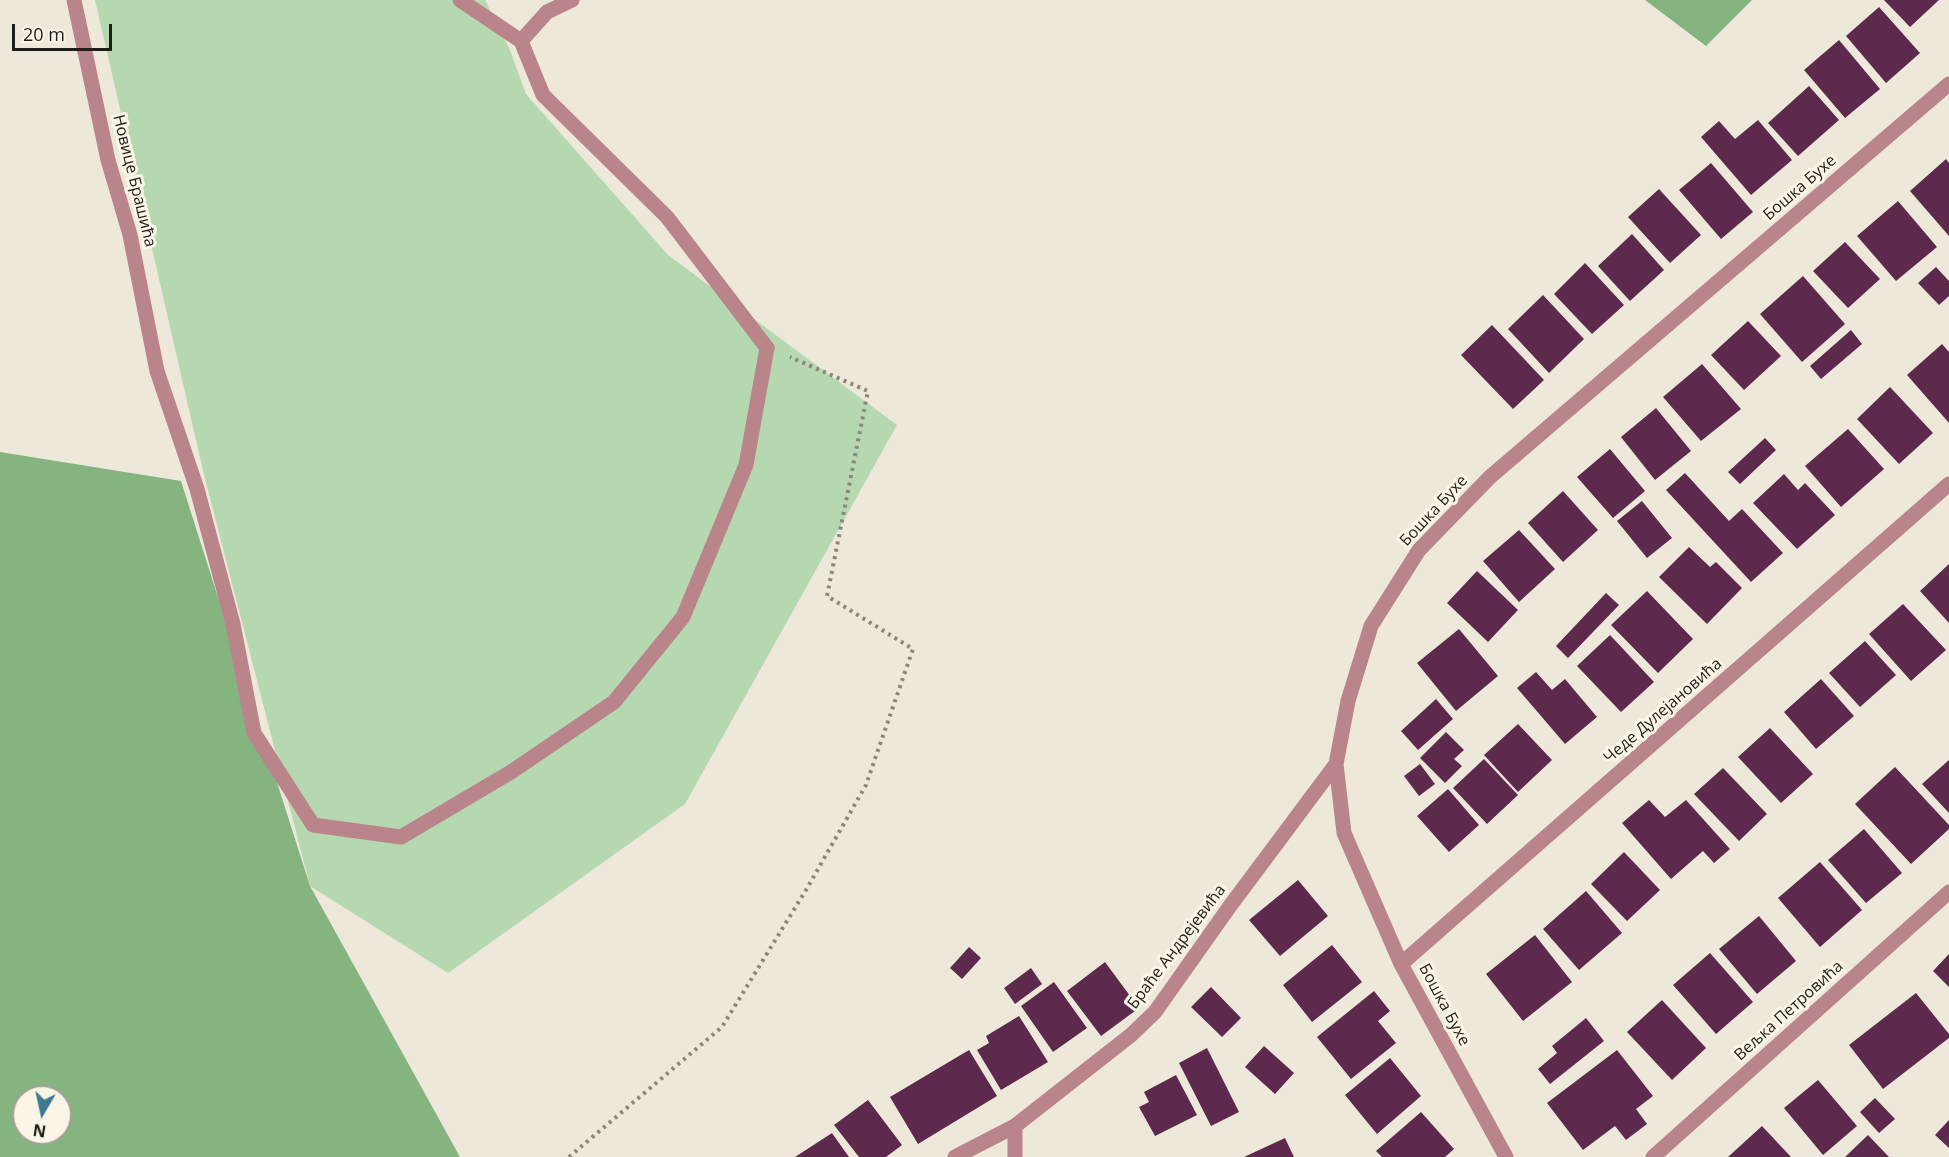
<!DOCTYPE html>
<meta charset="utf-8">
<style>
body{margin:0}
#map{position:relative;width:1949px;height:1157px;overflow:hidden;background:#eee8da;font-family:"Open Sans",sans-serif}
canvas{display:block}
.north{position:absolute;left:12px;top:1085px;width:60px;height:60px;box-sizing:border-box;background:#fbf5e7;border:2px solid #a39f94;border-radius:50%;rotate:189deg;font-size:16px;font-weight:700;line-height:24px;text-align:center;color:#1f1d17}
.north::after{content:'';display:block;margin:auto;width:21px;height:27px;background:#3d7a91;clip-path:polygon(50% 0,100% 100%,50% 72%,0 100%)}
.scale{position:absolute;left:12px;top:24px;width:100px;height:27px;box-sizing:border-box;border:3px solid #1f1d17;border-top:0;padding-left:8px;font-size:18px;line-height:21px;white-space:nowrap;color:#1f1d17;-webkit-text-stroke:4px #fbf5e7;paint-order:stroke}
</style>
<div id="map">
<canvas width="1949" height="1157"></canvas>
<div class="north">N</div>
<div class="scale">20 m</div>
</div>
<script>
const ctx = document.querySelector('canvas').getContext('2d');
ctx.lineJoin = 'round';
function fillPath(path, color) {
  ctx.fillStyle = color;
  ctx.fill(path, 'evenodd');
}
function trace(path, color, width, dash) {
  ctx.strokeStyle = color;
  ctx.lineWidth = width;
  ctx.lineCap = dash ? 'butt' : 'round';
  ctx.setLineDash(dash || []);
  ctx.stroke(path);
}
function label(font, color, halo, rows, align = 'center') {
  ctx.font = font + ' "Open Sans",sans-serif';
  ctx.lineWidth = 6;
  ctx.setLineDash([]);
  ctx.textBaseline = 'middle';
  ctx.strokeStyle = halo;
  ctx.fillStyle = color;
  for (const [text, x, y, turn = 0] of rows) {
    ctx.save();
    ctx.translate(x, y);
    ctx.rotate((+turn || 0) * Math.PI / 180);
    ctx.textAlign = isNaN(turn) ? turn : align;
    if (halo) ctx.strokeText(text, 0, 0);
    ctx.fillText(text, 0, 0);
    ctx.restore();
  }
}
fillPath(new Path2D(`
 M95,0H485L510,50L526,94L668,255L897,425L685,804L448,973L310,886L204,475Z`), '#b5d8b1');
fillPath(new Path2D(`
 M1645,0H1752L1706,46Z
 M0,452L181,481L310,886L460,1157H0ZM24,1097H60V1133H24Z`), '#85b480');
fillPath(new Path2D(`
 M1884,0H1939L1910,27Z
 M1879,7L1920,53L1886,83L1846,36Z
 M1839,40L1880,89L1845,118L1804,70Z
 M1809,86L1839,120L1798,156L1768,123Z
 M1758,120L1792,160L1751,195L1701,137L1719,121L1735,139Z
 M1946,159L1949,163V236L1910,191Z
 M1711,163L1753,212L1721,239L1679,190Z
 M1659,189L1701,235L1670,263L1628,217Z
 M1898,201L1937,247L1896,281L1857,236Z
 M1632,234L1664,270L1630,301L1598,266Z
 M1845,242L1880,279L1848,308L1813,271Z
 M1585,263L1624,305L1592,334L1554,294Z
 M1936,267L1949,281V296L1939,305L1918,283Z
 M1803,276L1845,324L1802,362L1760,314Z
 M1543,295L1584,339L1549,373L1508,329Z
 M1748,321L1781,356L1744,390L1711,355Z
 M1492,325L1544,380L1513,409L1461,355Z
 M1851,330L1862,344L1821,379L1810,366Z
 M1942,344L1949,352V423L1907,375Z
 M1702,364L1741,409L1701,441L1663,397Z
 M1890,387L1933,433L1899,464L1857,419Z
 M1656,408L1691,451L1655,480L1621,437Z
 M1848,429L1884,469L1841,507L1805,466Z
 M1765,438L1776,450L1740,484L1728,472Z
 M1610,449L1645,491L1613,518L1577,477Z
 M1685,473L1729,521L1742,509L1783,553L1751,582L1666,490Z
 M1784,474L1798,490L1805,483L1835,515L1797,549L1753,503Z
 M1563,491L1598,530L1563,562L1528,523Z
 M1642,501L1672,538L1647,558L1617,521Z
 M1519,530L1555,569L1519,602L1483,561Z
 M1689,547L1710,567L1716,562L1742,588L1707,624L1659,577Z
 M1949,564V623L1920,591Z
 M1477,571L1518,610L1488,642L1447,603Z
 M1647,591L1693,639L1658,673L1611,625Z
 M1606,593L1619,605L1568,658L1556,646Z
 M1903,604L1946,650L1911,681L1869,634Z
 M1459,629L1498,676L1456,711L1417,663Z
 M1610,635L1654,682L1621,712L1577,666Z
 M1865,641L1896,675L1860,707L1829,673Z
 M1536,672L1552,690L1565,679L1597,717L1565,744L1517,688Z
 M1821,679L1854,716L1816,749L1784,712Z
 M1436,699L1453,719L1418,750L1401,731Z
 M1518,724L1552,760L1518,792L1484,755Z
 M1770,728L1813,774L1781,803L1738,757Z
 M1446,732L1464,750L1454,759L1462,766L1445,783L1420,758Z
 M1484,759L1518,795L1487,824L1453,788Z
 M1949,760V813L1922,784Z
 M1420,764L1435,784L1419,796L1404,776Z
 M1895,767L1949,825V829L1911,864L1855,804Z
 M1723,768L1767,814L1739,841L1694,794Z
 M1448,789L1479,825L1449,852L1417,816Z
 M1649,800L1665,817L1686,800L1730,849L1714,863L1703,851L1671,879L1622,823Z
 M1864,829L1902,873L1866,903L1828,860Z
 M1624,852L1660,890L1627,921L1591,884Z
 M1820,862L1862,910L1820,947L1778,898Z
 M1298,880L1328,916L1280,956L1249,920Z
 M1586,891L1622,933L1579,970L1543,929Z
 M1759,916L1796,961L1757,994L1719,949Z
 M1535,935L1572,982L1523,1021L1486,974Z
 M1332,945L1362,982L1312,1022L1283,985Z
 M969,947L981,958L962,979L950,968Z
 M1710,953L1753,1002L1716,1034L1673,985Z
 M1949,954V987L1933,971Z
 M1105,962L1139,1008L1101,1036L1067,991Z
 M1031,968L1042,984L1015,1004L1004,988Z
 M1054,982L1087,1028L1053,1052L1021,1006Z
 M1211,987L1241,1018L1222,1037L1191,1007Z
 M1374,991L1390,1011L1378,1021L1396,1043L1351,1079L1317,1037Z
 M1916,993L1949,1034V1038L1883,1089L1849,1045Z
 M1662,1000L1706,1048L1672,1080L1627,1032Z
 M1019,1016L1048,1062L1001,1090L977,1050L989,1043L986,1036Z
 M1586,1018L1604,1041L1550,1084L1538,1069L1557,1053L1552,1046Z
 M1264,1046L1294,1073L1275,1094L1245,1067Z
 M1207,1048L1239,1112L1211,1126L1179,1063Z
 M969,1050L997,1096L918,1144L890,1097Z
 M1617,1050L1653,1096L1636,1109L1647,1124L1626,1140L1615,1126L1583,1150L1547,1103Z
 M1390,1058L1421,1096L1377,1134L1345,1095Z
 M1176,1075L1197,1115L1155,1136L1139,1107L1149,1102L1144,1092Z
 M1818,1080L1857,1126L1823,1155L1784,1108Z
 M1875,1098L1895,1119L1879,1133L1860,1112Z
 M868,1100L902,1145L886,1157H859L834,1125Z
 M1421,1112L1454,1149L1445,1157H1382L1376,1151Z
 M1949,1120V1148L1935,1135Z
 M1762,1126L1791,1157H1728Z
 M832,1133L849,1157H795Z
 M1868,1135L1889,1157H1845Z
 M1285,1138L1294,1157H1244Z`), '#5d2a4d');
trace(new Path2D(`
 M569,1157L722,1027L806,890L866,785L913,649L827,596L868,391L790,357`), '#8b877c', 4, [3, 4.5]);
trace(new Path2D(`
 M74,0L108,160L130,235L157,371L197,489L233,624L254,733L313,825L401,837L511,772L614,702L683,617L746,465L767,348`), '#b9848a', 15);
trace(new Path2D(`
 M460,0L521,41L543,95L667,217L767,348
 M1401,964L1949,484
 M955,1157L1015,1126L1131,1035L1155,1012L1230,906L1336,764
 M1015,1157V1126
 M1506,1157L1401,964L1344,833L1336,764L1348,701L1371,626L1419,550L1490,477L1949,84
 M1653,1157L1949,892`), '#b9848a', 15);
trace(new Path2D(`
 M521,41L547,12L572,0`), '#b9848a', 15);
label('16px', '#1f1d17', '#fbf5e7', [
 ["Новице Брашића",134,181,76],
 ["Бошка Бухе",1800,188,-41],
 ["Бошка Бухе",1434,511,-47],
 ["Чеде Дулејановића",1663,711,-41],
 ["Браће Андрејевића",1177,947,-53],
 ["Бошка Бухе",1444,1005,62],
 ["Вељка Петровића",1789,1011,-42]
]);
</script>
